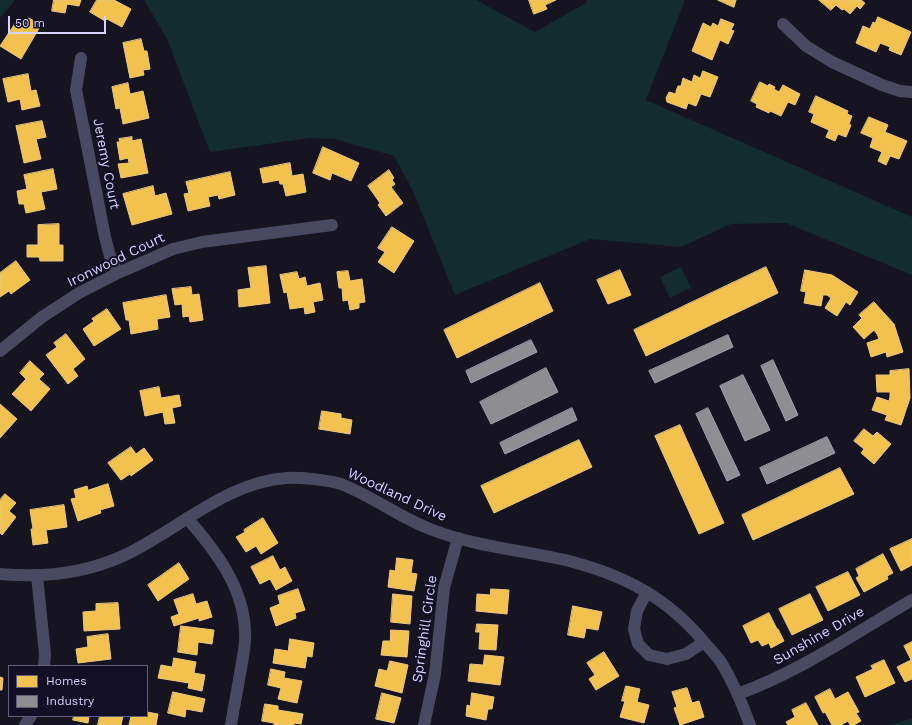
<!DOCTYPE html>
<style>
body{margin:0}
#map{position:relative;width:912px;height:725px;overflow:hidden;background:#161421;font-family:"Work Sans",sans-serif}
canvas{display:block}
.legend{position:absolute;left:8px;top:665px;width:140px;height:52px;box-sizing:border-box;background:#130f26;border:1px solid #625e7d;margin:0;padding:5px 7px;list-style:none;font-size:12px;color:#d9d4ff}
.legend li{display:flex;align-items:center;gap:8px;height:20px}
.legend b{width:20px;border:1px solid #625e7d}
.scale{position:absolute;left:8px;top:16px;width:98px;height:18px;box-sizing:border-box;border:2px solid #d9d4ff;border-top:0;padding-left:5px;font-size:12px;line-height:14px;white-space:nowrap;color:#d9d4ff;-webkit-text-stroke:3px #130f26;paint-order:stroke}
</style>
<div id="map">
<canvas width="912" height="725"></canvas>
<ul class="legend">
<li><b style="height:11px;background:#f2c14e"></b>Homes</li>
<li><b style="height:11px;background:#8d8d92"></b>Industry</li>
</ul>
<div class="scale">50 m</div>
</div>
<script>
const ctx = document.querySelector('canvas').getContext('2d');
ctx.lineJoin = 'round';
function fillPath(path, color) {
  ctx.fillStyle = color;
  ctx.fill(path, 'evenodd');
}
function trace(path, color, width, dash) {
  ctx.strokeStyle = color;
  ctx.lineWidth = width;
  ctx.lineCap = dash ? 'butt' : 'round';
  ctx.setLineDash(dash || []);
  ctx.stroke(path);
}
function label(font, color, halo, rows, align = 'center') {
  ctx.font = font + ' "Work Sans",sans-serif';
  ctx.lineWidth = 4;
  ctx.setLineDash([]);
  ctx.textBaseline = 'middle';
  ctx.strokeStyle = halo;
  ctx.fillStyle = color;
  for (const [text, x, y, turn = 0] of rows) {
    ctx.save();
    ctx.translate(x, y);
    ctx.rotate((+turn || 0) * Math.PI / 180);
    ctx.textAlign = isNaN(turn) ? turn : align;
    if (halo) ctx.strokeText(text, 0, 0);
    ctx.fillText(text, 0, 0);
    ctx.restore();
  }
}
fillPath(new Path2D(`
 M0,0H15L0,18Z
 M144,0H476L535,32L586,3L587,0H685L646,100L912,217V275L786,223L731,224L681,247L590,239L455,295L413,191L394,156L335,139L310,138L210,152L168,41Z
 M681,267L691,288L670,298L660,277Z
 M912,718V725H892Z`), '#132c2d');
const homes = new Path2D(`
 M54,0H81L79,6L67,4L65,13L52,11Z
 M97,0H114L131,9L122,27L107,19L105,21L90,12Z
 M529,0H556L545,5L547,9L534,14Z
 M718,0H736L734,7Z
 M819,0H861L865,3L860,9L857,6L850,14L844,9L842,10L836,5L831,10Z
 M878,17L911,32L901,55L889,50L890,47L880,43L876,52L856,43L863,26L870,29L873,22L875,23Z
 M29,18L41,25L21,59L0,46L18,19L25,23Z
 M721,19L734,24L731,30L734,31L728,44L720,40L712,60L692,51L703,23L711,27L713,23L718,26Z
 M141,39L144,51H147L150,69L143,70L144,75L130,78L123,43Z
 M703,71L718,77L710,97L701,94L696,106L688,103L686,109L667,102L666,98L669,92L676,94V91L678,86H681L683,78L692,82L694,75L700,78Z
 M28,74L31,91L36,90L40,106L22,110L20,99L8,102L3,79Z
 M760,82L768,86L769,84L775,87L774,89L779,92L783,85L800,94L795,105L788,102L781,116L770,111L769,113L756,107L757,104L751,101Z
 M128,83L130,94L143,91L149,118L123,124L120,108L116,109L112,87Z
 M816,96L848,111L847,114L852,116L849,124L851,125L846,137L838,134L835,141L826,137L829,130L811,122L814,114L809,112Z
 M869,117L888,125L885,132L907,141L899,159L890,156L886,165L878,161L882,152L870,147L873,138L861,133Z
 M42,121L46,137L36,139L41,159L24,163L16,126Z
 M132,137V141L141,139L148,173L121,178L118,164L129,163L128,158L120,160L117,142H120L119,139Z
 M323,147L359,163L351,181L332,173L330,180L313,173Z
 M290,163L292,176L303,174L306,192L286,196L283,184H280L279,180L263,183L260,169Z
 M53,169L57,189L41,192L45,209L26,213L24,204H19L17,191L27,189L24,175Z
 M389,170L394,178L392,180L395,184L391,187L403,203L386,216L378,205L380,203L368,186Z
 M230,172L235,195L219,199L218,195L208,197L210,206L188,211L184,194L189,193L186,182Z
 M153,186L155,196L166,193L172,214L132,225L123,194Z
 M59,224V245H63V261H40L39,257H27V245H38V225Z
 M392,227L414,241L394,273L378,262L385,252L378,248Z
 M16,261L30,280L11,294L9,291L0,297V273Z
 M266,266L270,303L239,307L238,290L251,288L248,268Z
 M766,267L778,293L646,356L634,330Z
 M620,270L631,295L608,304L597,280Z
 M805,270L832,275L858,292L850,305L846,302L837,316L825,308L831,298L827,295H823L821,306L804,303L806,292L801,291Z
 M348,271L350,281L362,279L365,302L359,303V308L350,310L348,300L343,301L342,288H339L337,272Z
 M297,272L299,279L305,277L307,286L320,283L323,300L313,302L315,312L305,314L304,307L290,309L287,292L284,293L280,275Z
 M540,283L553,311L457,358L444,330Z
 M191,287L192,295L199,294L203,320L190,322L189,316L183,317L182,304L175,305L172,289Z
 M166,295L170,317L157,319L158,329L131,334L129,320H126L123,303Z
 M874,302L894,324L903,352L887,357L886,352L871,357L867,343L879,339L877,334L874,330L864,339L853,327L862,318L859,315Z
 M107,309L121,329L94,346L83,329L94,321L92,319Z
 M66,334L85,359L73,369L78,376L68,384L46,355L57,347L54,343Z
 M30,361L44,374L39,379L50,389L31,411L12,394L26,379L20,373Z
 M909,369L910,398L901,425L885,420L887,415L872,410L877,397L889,401L890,397V392H877L876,375H890V371Z
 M159,387L161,398L179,395L181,406L172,408L175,423L165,424L163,412L145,416L140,391Z
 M0,404L17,419L0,438Z
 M322,411L341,414V418L352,420L350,434L319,429Z
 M680,425L724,523L699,534L655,436Z
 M864,429L873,436L877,432L891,444L874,464L861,453L864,449L854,441Z
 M579,440L592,467L494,513L481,486Z
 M131,447L136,454L144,448L153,460L131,476L130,474L121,480L108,463Z
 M840,468L854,494L753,540L742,515Z
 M108,484L114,506L100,510L101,513L78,521L71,499L76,498L74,490L87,486L88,490Z
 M5,494L16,503L9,511L16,517L2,535L0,533V500Z
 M64,505L67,527L46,530L48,543L33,545L31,529H33L30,510Z
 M263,518L278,543L261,554L256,546L246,552L236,537L245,532L244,530Z
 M912,539V565L901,571L890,549Z
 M883,554L893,573L887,576L888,579L864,592L856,578L859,576L856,569Z
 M273,556L280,570L285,567L292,581L276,590L270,579L260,584L251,567Z
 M397,558L413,560L411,573L417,574L414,591L388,587L390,570L395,571Z
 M179,563L189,579L158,601L148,585Z
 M848,572L860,595L828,611L816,587Z
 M298,589L305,610L295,613L296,618L276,626L270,608L280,604L278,596Z
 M491,589L509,590L507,614L476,611L477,594L490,595Z
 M193,594L196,604L207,601L212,617L199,621V618L174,626L171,617L179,614L174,600Z
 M393,594L412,596L410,624L391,622Z
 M810,594L823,620L792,635L779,609Z
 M118,603L120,629L84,631L83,612L96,611V604Z
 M573,606L602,612L598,630L586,628L584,638L568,635Z
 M769,613L777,629H778L784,641L771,648L769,643L762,646L758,640L751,643L743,626Z
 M477,624L498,625L496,650L479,649L480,632H476Z
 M181,626L214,630L212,644L198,642L197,655L178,652Z
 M391,630L409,631L407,657L381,655L383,641H390Z
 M108,634L111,659L78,663L76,649L88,647L87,637Z
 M290,639L314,643L312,657L307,656L305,668L273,663L275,649L288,651Z
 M912,642V679L905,682L897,667L911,660L904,646Z
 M604,652L619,676L596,690L589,679L595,675L587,663Z
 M485,655L504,657L500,685L468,681L470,664L483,665Z
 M174,658L196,662L194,673L205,675L202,691L188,688L189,683L158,678L161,665L172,667Z
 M884,660L895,683L865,697L856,677L873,669L871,666Z
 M390,661L408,665L402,693L375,686L379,669L387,671Z
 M271,669L285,672L284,678L302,681L297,703L278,699L281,688L268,685Z
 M0,677L3,678L2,690H0Z
 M626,686L640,689L637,702L649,705L644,723L620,717L625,701H622Z
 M687,688L692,703L699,701L704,717L680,725L674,708L677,707L672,692Z
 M830,689L835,699L848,692L859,712L856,713L861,721L854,725H850L848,721L841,725H832L825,712L823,713L815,697Z
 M173,692L205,699L202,712L186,709L185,717L168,713Z
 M382,693L401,698L394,723L376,719Z
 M472,693L494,697L492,709H488L486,720L466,716L467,705L470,706Z
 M806,703L818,725H788L786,722L795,717L792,710Z
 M265,704L278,706V710L303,714L301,724L294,723V725H274V723L262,721Z
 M147,712L158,714L156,725H129L131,716H147Z
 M74,716H89L88,723L73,720Z
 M100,716H123L121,725H98Z`);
fillPath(homes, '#f2c14e');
trace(homes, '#eac783', 1);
const industry = new Path2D(`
 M728,335L733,347L655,383L649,371Z
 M531,340L537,352L471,383L466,371Z
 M773,360L798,415L786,421L761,366Z
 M546,368L558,392L491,424L480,402Z
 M743,375L770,430L745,441L720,386Z
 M572,408L577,420L505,454L500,443Z
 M708,408L740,475L727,481L696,414Z
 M827,437L835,453L767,484L760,468Z`);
fillPath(industry, '#8d8d92');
trace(industry, '#a4a2b3', 1);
trace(new Path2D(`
 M783,24L806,46L832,62L882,85L900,91L912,92
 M81,58L76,90L105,237L110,256L118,273
 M0,351L42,317L79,293L118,273L173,249L202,242L332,225
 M187,518C215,550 244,587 245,632C246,644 243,656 241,668C238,687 234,706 231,725
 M0,574C43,578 83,574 123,556C175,532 226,482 286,478C299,477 328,480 341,484C372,496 399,517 430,529C473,546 520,550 565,560C622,574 667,597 704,642C710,649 716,655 721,662C733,682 742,703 750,725
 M37,576L45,654L44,666
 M647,592L637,611L634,629L638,644L649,655L667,659L686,654L704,642
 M738,694C801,671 855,633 912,600
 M25,725L31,716
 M424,725L435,674L444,588L458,538`), '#4a4962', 12);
label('14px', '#d9d4ff', '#130f26', [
 ["Jeremy Court",106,164,79],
 ["Ironwood Court",116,260,-26],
 ["Woodland Drive",397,495,25],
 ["Springhill Circle",425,629,-82],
 ["Sunshine Drive",819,636,-30]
]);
</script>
